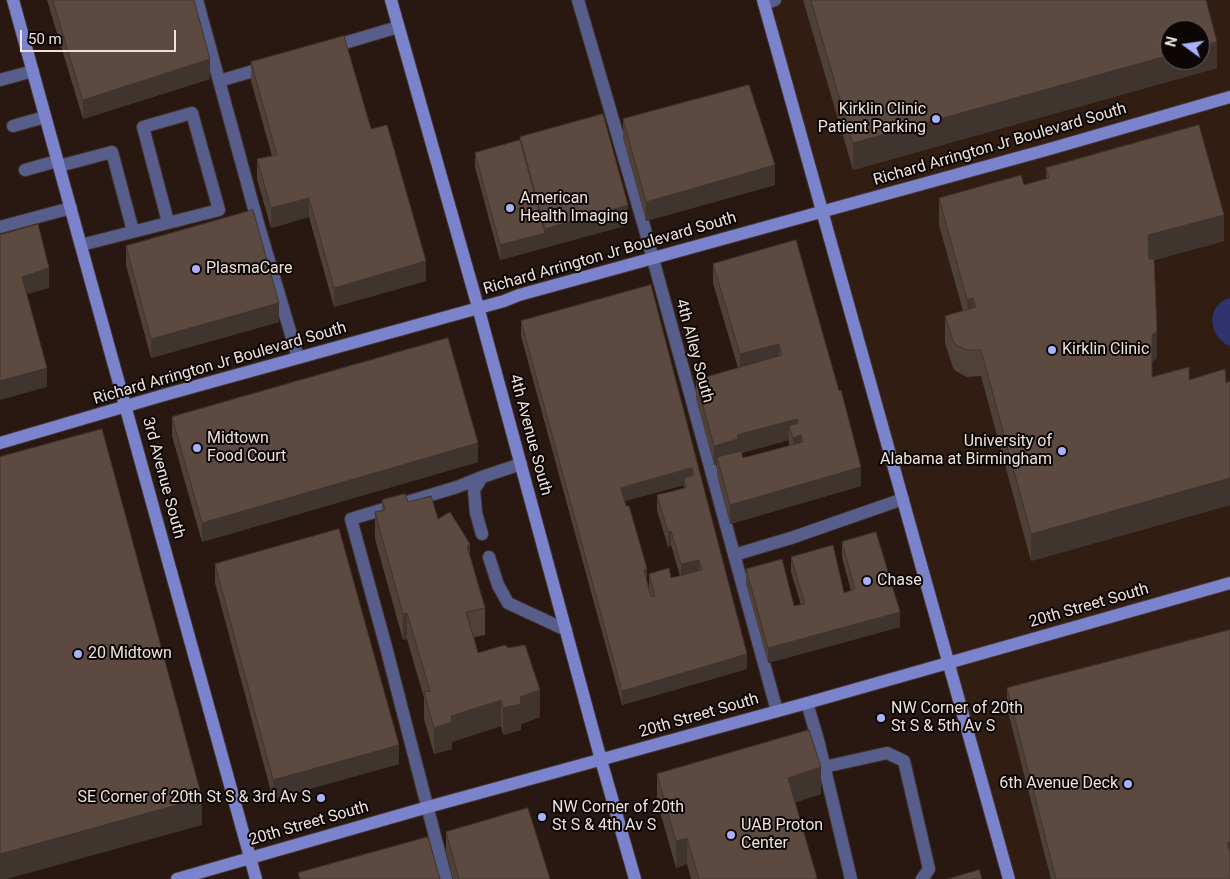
<!DOCTYPE html>
<style>
body{margin:0}
#map{position:relative;width:1230px;height:879px;overflow:hidden;background:#281811;font-family:Roboto,sans-serif}
canvas{display:block}
.north{position:absolute;left:1160px;top:20px;width:50px;height:50px;box-sizing:border-box;background:#0c0604;border:1px solid #665e5b;border-radius:50%;rotate:284deg;font-size:14px;font-weight:700;line-height:20px;text-align:center;color:#eee2dd}
.north::after{content:'';display:block;margin:auto;width:18px;height:22px;background:#a7b1fc;clip-path:polygon(50% 0,100% 100%,50% 72%,0 100%)}
.scale{position:absolute;left:20px;top:30px;width:156px;height:22px;box-sizing:border-box;border:2px solid #eee2dd;border-top:0;padding-left:6px;font-size:15px;line-height:18px;white-space:nowrap;color:#eee2dd;-webkit-text-stroke:4px #0c0604;paint-order:stroke}
</style>
<div id="map">
<canvas width="1230" height="879"></canvas>
<div class="north">N</div>
<div class="scale">50 m</div>
</div>
<script>
const ctx = document.querySelector('canvas').getContext('2d');
ctx.lineJoin = 'round';
function fillPath(path, color) {
  ctx.fillStyle = color;
  ctx.fill(path, 'evenodd');
}
function trace(path, color, width, dash) {
  ctx.strokeStyle = color;
  ctx.lineWidth = width;
  ctx.lineCap = dash ? 'butt' : 'round';
  ctx.setLineDash(dash || []);
  ctx.stroke(path);
}
function label(font, color, halo, rows, align = 'center') {
  ctx.font = font + ' Roboto,sans-serif';
  ctx.lineWidth = 4;
  ctx.setLineDash([]);
  ctx.textBaseline = 'middle';
  ctx.strokeStyle = halo;
  ctx.fillStyle = color;
  for (const [text, x, y, turn = 0] of rows) {
    ctx.save();
    ctx.translate(x, y);
    ctx.rotate((+turn || 0) * Math.PI / 180);
    ctx.textAlign = isNaN(turn) ? turn : align;
    if (halo) ctx.strokeText(text, 0, 0);
    ctx.fillText(text, 0, 0);
    ctx.restore();
  }
}
fillPath(new Path2D(`
 M766,0H1230V879H1016ZM1170,30H1200V60H1170Z`), '#321d12');
fillPath(new Path2D(`
 M1230,298V346C1208,338 1205,304 1230,298Z`), '#30336e');
const lane = new Path2D(`
 M197,0L259,227L298,358
 M578,0L644,226L777,711
 M764,4L775,0
 M331,47L398,27
 M0,80L33,71
 M219,81L267,67
 M13,126L45,117
 M59,166L112,152L133,231
 M25,170L57,161
 M0,227L71,208
 M81,245L219,210L192,113L143,127L168,222
 M482,534L476,513L474,490L482,477L521,464
 M734,555L791,538L903,499
 M489,557L498,585L508,603L566,630
 M807,703L818,740L851,879
 M824,767L887,753L904,761L929,869L922,879
 M446,879L386,647L351,519L457,487L482,477`);
const secondary = new Path2D(`
 M13,0L256,879
 M391,0L478,307L601,760L635,879
 M763,0L1009,879
 M0,443L164,395L504,301L519,295L1046,150L1230,97
 M177,879L428,807L807,703L1230,583`);
trace(lane, '#44342e', 14);
trace(secondary, '#44342e', 14);
trace(lane, '#585e8b', 12);
trace(secondary, '#7b83cc', 12);
fillPath(new Path2D(`
 M47,0H194L210,79L83,119Z
 M803,0H1206L1217,68L853,170Z
 M251,62L371,129L426,281L334,307L309,217L271,228L257,179V159L272,156L251,81Z
 M623,119L775,185L646,221L623,138Z
 M520,137L628,225L500,260L475,167V153L520,142Z
 M1046,168L1224,241L1154,260L1157,358L1152,362V377L1226,383L1230,381V505L1031,561L981,376L967,377L956,371L953,368L945,343V316L963,311L939,225V198L1024,185L1046,179Z
 M796,240L861,486L730,524L717,476V464L714,465L696,399V380L738,368L713,283V264ZM789,440V446L743,458L741,453Z
 M126,246L279,322L151,358L126,265Z
 M651,285L747,669L622,705L521,336V321ZM684,485V488L657,495V510L668,547L671,545L680,576L671,578L649,574V589L625,501Z
 M172,417L478,462L202,542L172,436Z
 M382,500L408,502L438,519L470,557L485,608V635L474,637L478,653L540,717L521,724V730L503,735L501,726L452,742V749L434,754L424,719V698L407,639L403,640L375,539V512L382,510Z
 M842,542L900,627L768,663L746,584V569L794,606L801,605L791,572V557L844,593L851,591L842,557Z
 M215,564L399,764L273,799L215,583Z
 M1007,688L1230,879H1051L1007,708Z
 M657,774L821,794L795,802L817,879H691L687,864L676,868L657,801Z
 M446,832L550,879H453L446,851Z`), '#4f4038');
fillPath(new Path2D(`
 M1217,42V68L853,170V143L1170,55V60H1200V46Z
 M210,59V79L83,119V100Z
 M775,165V185L646,221V202Z
 M309,198V217L271,228V208Z
 M628,205V225L500,260V245L545,233V229Z
 M1224,215V241L1148,262V235Z
 M426,261V281L334,307V288Z
 M49,268V288L22,296V277Z
 M973,298V324L967,327V300Z
 M279,303V322L151,358V339Z
 M1157,331V358L1152,362V335Z
 M779,344V363L740,373V354Z
 M47,368V387L0,400V381Z
 M797,419V437L801,435V455L793,457V438L789,426V440L738,454L717,457V464L714,465V446L737,435Z
 M478,443V462L202,542V523Z
 M861,467V486L730,524V505Z
 M692,468V483L684,478V485L621,502V488Z
 M1230,478V505L1031,561V534Z
 M671,531V545L668,547V532Z
 M470,544V571L467,546Z
 M699,560V574L681,579V564Z
 M647,569V584L644,570Z
 M900,612V627L768,663V648Z
 M407,613V639L403,640V614Z
 M747,654V669L622,705V691Z
 M540,690V717L521,724V730L503,735V708L520,697Z
 M501,700V726L452,742V749L434,754V728L451,716Z
 M399,745V764L273,799V780Z
 M821,767V794L788,805V778Z
 M202,798V825L7,879H0V854Z
 M687,838V864L676,868V841Z
 M1230,842V861L1227,843Z`), '#40342e');
const building = new Path2D(`
 M53,0H194L210,59L83,100Z
 M811,0H1206L1217,42L1200,46V30H1170V55L853,143Z
 M344,36L371,129L387,125L426,261L334,288L309,198L271,208L257,159L277,155L251,62Z
 M749,85L775,165L646,202L623,119Z
 M603,114L628,205L545,229L520,137Z
 M1199,125L1224,215L1148,235L1149,259H1154L1157,331L1152,335V377L1189,367V380L1225,369L1226,383L1230,381V478L1031,534L981,350H967L956,345L953,341L945,316L976,307L973,298L967,300L939,198L1021,175L1024,185L1049,178L1046,168Z
 M520,140L545,233L500,245L475,153Z
 M253,210L279,303L151,339L126,246Z
 M38,224L49,268L22,277L47,368L0,381V235Z
 M796,240L839,391L841,390L861,467L730,505L717,457L741,451L743,458L803,442L801,435L793,438L789,426L798,423L797,419L737,435L738,439L714,446L696,380L782,355L779,344L740,354L713,264Z
 M651,285L747,654L622,691L521,321ZM692,468L694,475L684,478L686,488L657,495L668,532L671,531L681,564L699,560L702,570L671,578L669,568L649,574L655,596L651,597L644,570L647,569L629,506H626L621,488Z
 M448,338L478,443L202,523L172,417Z
 M102,429L202,798L0,854V457Z
 M405,494L408,502L431,496L438,519L450,512L470,544L467,546L485,608L466,612L478,653L505,645L508,648L525,645L540,690L520,697L521,704L503,708L501,700L451,716L452,722L434,728L424,692L430,691L407,613L403,614L375,512L385,510L382,500Z
 M339,529L399,745L273,780L215,564Z
 M876,532L900,612L768,648L746,569L782,559L794,606L805,604L791,557L833,545L844,593L855,589L842,542Z
 M1230,630V842L1227,843L1230,852V879H1056L1007,688Z
 M809,730L821,767L788,778L817,878L813,879H699L687,838L676,841L657,774Z
 M528,808L550,879H459L446,832Z
 M428,837L440,879H300L298,873Z
 M979,870L982,879H948Z`);
fillPath(building, '#5c4a41');
trace(building, '#40342e', 1);
for (const [x, y, r, color] of [
 [936,119,5,"#a7b1fc"],
 [510,208,5,"#a7b1fc"],
 [196,269,5,"#a7b1fc"],
 [1052,350,5,"#a7b1fc"],
 [197,448,5,"#a7b1fc"],
 [1062,451,5,"#a7b1fc"],
 [867,581,5,"#a7b1fc"],
 [78,654,5,"#a7b1fc"],
 [881,718,5,"#a7b1fc"],
 [1128,784,5,"#a7b1fc"],
 [321,798,5,"#a7b1fc"],
 [542,817,5,"#a7b1fc"],
 [731,835,5,"#a7b1fc"]
]) {
  const dot = new Path2D();
  dot.arc(x, y, r, 0, 2 * Math.PI);
  ctx.fillStyle = color;
  ctx.fill(dot);
  trace(dot, '#0c0604', 2);
}
label('16px', '#eee2dd', '#0c0604', [
 ["Kirklin Clinic",926,110,"right"],
 ["Patient Parking",926,128,"right"],
 ["American",520,199],
 ["Health Imaging",520,217],
 ["PlasmaCare",206,269],
 ["Kirklin Clinic",1062,350],
 ["Midtown",207,439],
 ["Food Court",207,457],
 ["University of",1052,442,"right"],
 ["Alabama at Birmingham",1052,460,"right"],
 ["Chase",877,581],
 ["20 Midtown",88,654],
 ["NW Corner of 20th",891,709],
 ["St S & 5th Av S",891,727],
 ["6th Avenue Deck",1118,784,"right"],
 ["SE Corner of 20th St S & 3rd Av S",311,798,"right"],
 ["NW Corner of 20th",552,808],
 ["St S & 4th Av S",552,826],
 ["UAB Proton",741,826],
 ["Center",741,844]
], 'left');
label('16px', '#eee2dd', '#0c0604', [
 ["Richard Arrington Jr Boulevard South",1000,145,-16],
 ["Richard Arrington Jr Boulevard South",610,254,-16],
 ["4th Alley South",694,351,75],
 ["Richard Arrington Jr Boulevard South",220,364,-16],
 ["4th Avenue South",530,435,75],
 ["3rd Avenue South",163,478,75],
 ["20th Street South",1089,606,-16],
 ["20th Street South",699,716,-16],
 ["20th Street South",309,824,-16]
]);
</script>
